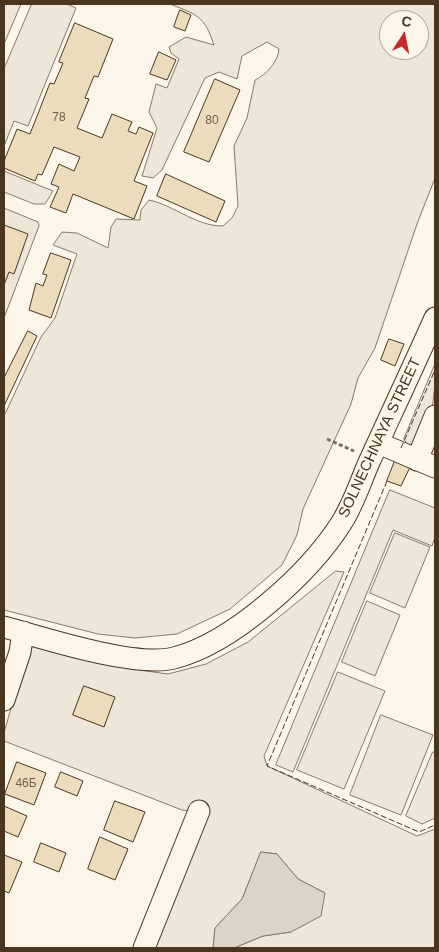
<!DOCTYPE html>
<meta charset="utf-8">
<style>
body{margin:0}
#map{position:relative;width:439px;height:952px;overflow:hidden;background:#fbf6e9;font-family:Helvetica,sans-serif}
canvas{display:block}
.frame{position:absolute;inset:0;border:5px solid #4a3520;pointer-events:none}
.north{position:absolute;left:379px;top:10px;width:50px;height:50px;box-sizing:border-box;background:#fbf6e9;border:1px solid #b4a999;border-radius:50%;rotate:11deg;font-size:14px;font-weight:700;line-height:20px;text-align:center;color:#4a3520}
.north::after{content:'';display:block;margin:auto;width:18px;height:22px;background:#c62828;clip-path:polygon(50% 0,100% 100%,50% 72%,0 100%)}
</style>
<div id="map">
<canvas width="439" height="952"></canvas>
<div class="frame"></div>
<div class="north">С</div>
</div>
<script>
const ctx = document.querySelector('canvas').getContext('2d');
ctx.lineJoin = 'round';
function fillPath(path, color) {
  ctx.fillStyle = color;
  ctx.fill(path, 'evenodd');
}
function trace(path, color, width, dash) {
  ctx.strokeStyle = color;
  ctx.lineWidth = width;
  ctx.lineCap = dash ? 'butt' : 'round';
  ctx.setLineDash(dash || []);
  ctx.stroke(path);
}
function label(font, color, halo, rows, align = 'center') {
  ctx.font = font + ' Helvetica,sans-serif';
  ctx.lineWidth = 4;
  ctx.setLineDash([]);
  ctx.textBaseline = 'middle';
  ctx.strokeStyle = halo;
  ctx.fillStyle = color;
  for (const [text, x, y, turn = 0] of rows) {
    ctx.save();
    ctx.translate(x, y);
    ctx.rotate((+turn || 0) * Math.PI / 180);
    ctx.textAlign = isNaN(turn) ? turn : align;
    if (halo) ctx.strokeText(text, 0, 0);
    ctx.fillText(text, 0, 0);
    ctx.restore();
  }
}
const green = new Path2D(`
 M4,4H21L4,44Z
 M32,4H67L76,8L28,126L14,121L4,146V69Z
 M170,4H435V178L417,224L375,348L358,378L351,404L303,509L297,535L282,565L230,609L177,634L135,638L98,634L4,610V416L41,337L55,318L77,254L53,245L62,232L77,233L108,248L111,227L116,219L140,220L141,210L149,200C176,206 195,226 223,226L232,218L238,206L234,146L247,118L255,80C267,74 278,62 279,49L267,42L242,56L237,79L219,72L205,78L162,170L153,178L142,176L157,128L149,112L156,84L167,88L179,59L171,53L169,47L186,37L214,45C204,15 197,15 170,4ZM389,20H419V50H389Z
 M4,171L53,191L45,204H34L4,192Z
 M4,208L38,222L39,226L4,318Z
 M435,364C435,389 435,434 408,446L404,439Z
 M390,490L435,508V537L432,546L393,530L293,772L276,765Z
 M395,533L430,547L405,608L370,593Z
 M336,571L344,572L264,756L267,766L417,836L435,829V948H234L263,936L291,932L325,893L298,879L277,854L261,852L242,899L215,928L213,948H144L198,812L182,810L4,741V733L30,640L139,670L168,674L206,664L248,642Z
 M367,601L400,615L375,676L342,662Z
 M338,672L385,691L344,789L297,770Z
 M381,715L433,735L401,815L350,795Z
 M433,752L435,753V818L422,824L406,816Z`);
fillPath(green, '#ede6d9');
trace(green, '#887966', 1);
const water = new Path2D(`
 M261,852L277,854L298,879L325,893L321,916L291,932L263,936L234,948H213L215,928L242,899Z`);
fillPath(water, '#dcd4c6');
trace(water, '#887966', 1);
const building = new Path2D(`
 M180,10L191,15L185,31L174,27Z
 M75,23L113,39L98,77L94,76L85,98L89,99L77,128L102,138L112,114L132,122L128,131L136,134L139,127L153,133L134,181L147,186L134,219L73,194L66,213L50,207L59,187L51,184L59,164L74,171L80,157L54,147L42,175L38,174L35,181L4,168V161L17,129L30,134L50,83L54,84L63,63L59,62Z
 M159,52L176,60L167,80L150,74Z
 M215,79L240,90L209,162L184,152Z
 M166,174L225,201L216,222L157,196Z
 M4,225L28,234L14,274L9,272L4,285Z
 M51,253L71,260L51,318L29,310L36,283L43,286L47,275L43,274Z
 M28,331L37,336L4,406V378Z
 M389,339L404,344L395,366L381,360Z
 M395,461L410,467L401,486L387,481Z
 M84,686L115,697L104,727L73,715Z
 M17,762L46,773L34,805L5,794Z
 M61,772L83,781L77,796L55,787Z
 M115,801L145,812L133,842L104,830Z
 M4,806L27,816L18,837L4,831Z
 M100,837L128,849L115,880L88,869Z
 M41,843L66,853L59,872L34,862Z
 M4,855L22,862L9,893L4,891Z`);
fillPath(building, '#ecdcbc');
trace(building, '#4a3520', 1);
const minor = new Path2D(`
 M378,443L435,467
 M417,460L435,416
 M4,627C43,638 136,668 174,658C233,643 310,573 342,522C354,503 361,480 370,460C392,412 414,365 435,318
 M4,700L20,652L23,632
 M144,948L199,811`);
trace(minor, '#4a3520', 23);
trace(new Path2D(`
 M327,439L354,451`), '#7f6f5c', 3, [4, 2.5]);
trace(minor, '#fbf6e9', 21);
trace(new Path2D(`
 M401,448L435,370
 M387,481L267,766L419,832L435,825`), '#4a3520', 1, [6, 2.5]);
label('12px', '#725f47', null, [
 ["78",59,118],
 ["80",212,121],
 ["46Б",26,784]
]);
label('15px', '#4a3520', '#fbf6e9', [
 ["SOLNECHNAYA STREET",380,438,-65]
]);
</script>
